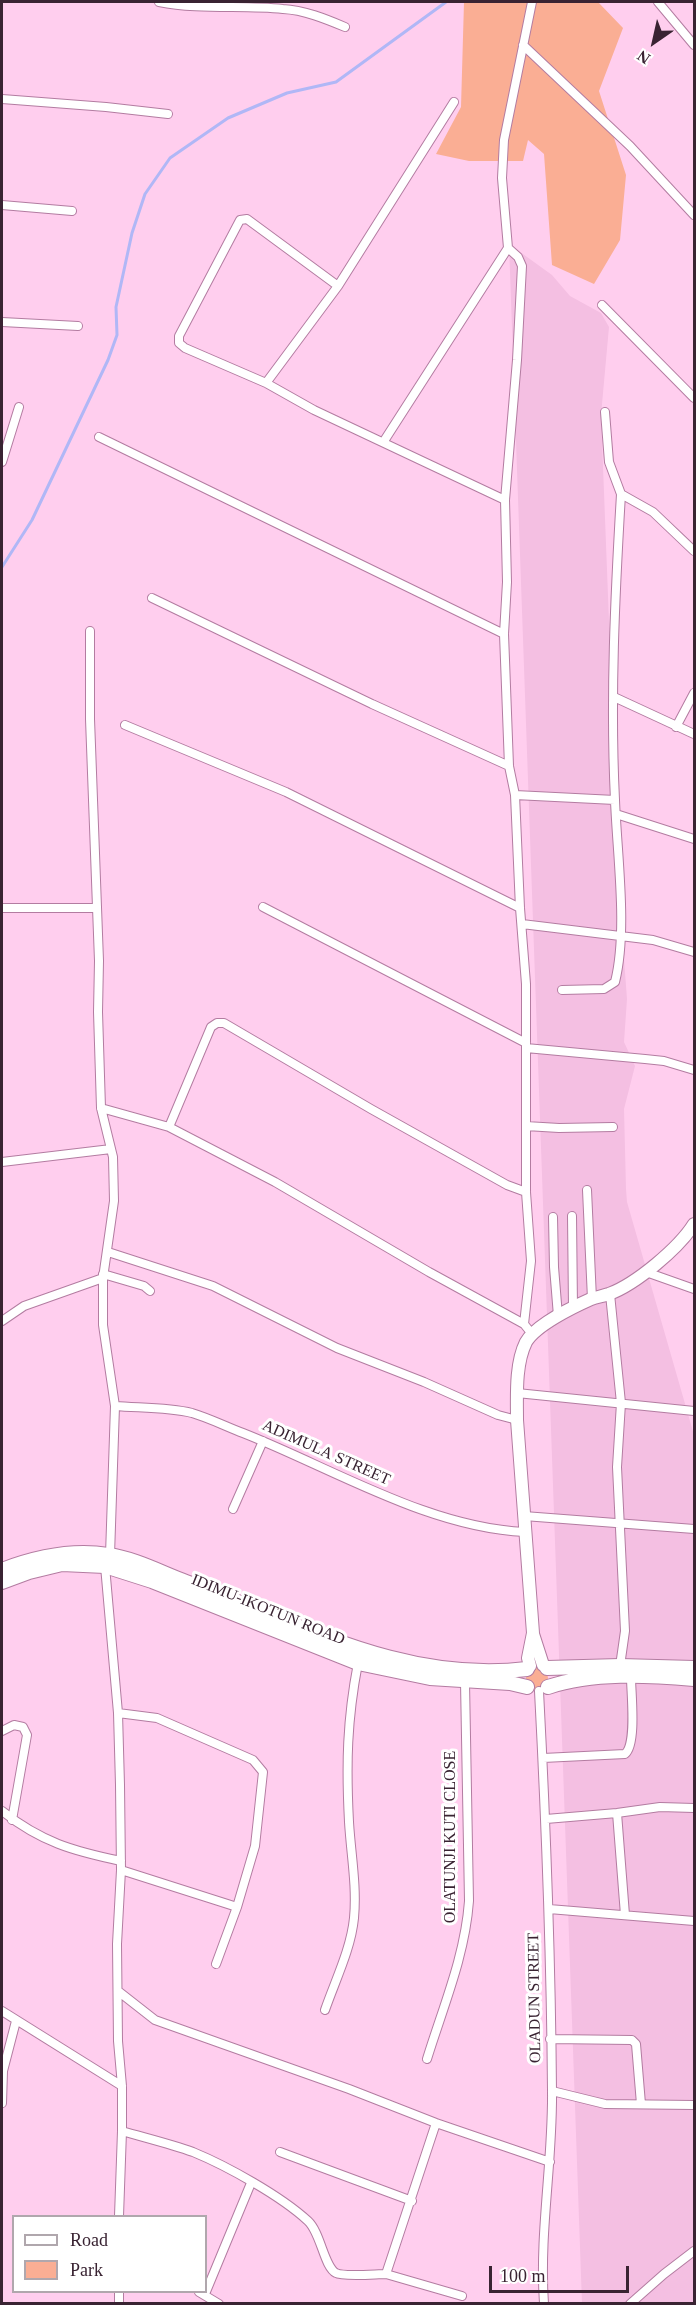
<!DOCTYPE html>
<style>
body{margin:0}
#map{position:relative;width:696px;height:2305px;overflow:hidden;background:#ffceee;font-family:Georgia,serif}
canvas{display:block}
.frame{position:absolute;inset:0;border:3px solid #392332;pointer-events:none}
.legend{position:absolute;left:12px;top:2215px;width:195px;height:78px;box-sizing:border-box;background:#fff;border:2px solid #b0a7ad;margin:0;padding:8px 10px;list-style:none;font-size:18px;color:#392332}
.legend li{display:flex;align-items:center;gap:12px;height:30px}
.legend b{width:30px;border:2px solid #b0a7ad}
.north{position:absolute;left:624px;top:12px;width:60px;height:60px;-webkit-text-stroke:4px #fff;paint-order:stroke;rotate:214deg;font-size:16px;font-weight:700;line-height:24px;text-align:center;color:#392332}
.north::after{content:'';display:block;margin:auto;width:21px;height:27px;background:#392332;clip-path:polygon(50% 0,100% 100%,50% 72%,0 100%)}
.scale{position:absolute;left:489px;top:2266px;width:140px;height:27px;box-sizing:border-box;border:3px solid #392332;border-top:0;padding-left:8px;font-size:18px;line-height:21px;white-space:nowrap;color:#392332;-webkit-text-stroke:4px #fff;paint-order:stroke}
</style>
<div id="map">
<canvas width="696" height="2305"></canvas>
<div class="frame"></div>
<ul class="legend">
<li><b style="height:8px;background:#fff"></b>Road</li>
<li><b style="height:16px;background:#faae94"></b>Park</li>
</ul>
<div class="north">N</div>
<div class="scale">100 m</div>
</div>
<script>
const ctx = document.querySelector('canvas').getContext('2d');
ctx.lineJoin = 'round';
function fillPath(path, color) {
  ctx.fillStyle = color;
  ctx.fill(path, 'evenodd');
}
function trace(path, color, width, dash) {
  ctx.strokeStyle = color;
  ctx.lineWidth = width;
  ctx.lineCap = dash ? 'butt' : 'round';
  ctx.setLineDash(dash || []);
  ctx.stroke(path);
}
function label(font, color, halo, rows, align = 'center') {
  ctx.font = font + ' Georgia,serif';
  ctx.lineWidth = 6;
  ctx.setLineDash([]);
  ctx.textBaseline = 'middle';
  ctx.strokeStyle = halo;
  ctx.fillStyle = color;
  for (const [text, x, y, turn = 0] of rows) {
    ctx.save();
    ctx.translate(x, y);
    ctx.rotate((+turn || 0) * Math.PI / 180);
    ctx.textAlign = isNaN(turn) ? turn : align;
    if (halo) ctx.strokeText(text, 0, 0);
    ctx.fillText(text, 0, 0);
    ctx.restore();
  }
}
fillPath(new Path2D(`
 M509,244L552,275L570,296L601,313L609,327L601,415L620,906L627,999L624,1042L635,1066L624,1109L626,1189L627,1202L694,1435V2303H582Z`), '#f4bfe2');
fillPath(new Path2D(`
 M464,2H598L623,28L599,91L626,175L620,240L594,284L552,265L544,154L528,140L523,161H469L436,154L461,107Z
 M526 1679a11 11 0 1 1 22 0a11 11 0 1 1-22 0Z`), '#faae94');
trace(new Path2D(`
 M2,567L32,520L108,360L117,335L116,307L132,233L145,194L170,158L228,118L287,93L336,82L446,2`), '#b0b7f6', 3);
const street = new Path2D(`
 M159,2C200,10 241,5 283,9C304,10 326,19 345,27
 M658,2L694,45
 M523,45L630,146L694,215
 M2,99L106,107L168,114
 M2,205L72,211
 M508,248L518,257L522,266L517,360L505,500L507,582L504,634L509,766L515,795L520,908L526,984V1192L531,1261L524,1324L532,1334
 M338,286L247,219L240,220L179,336V343L185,348L266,383L314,410L505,500
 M602,305L694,398
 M2,322L78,326
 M266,383L338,286L454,102
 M605,412L609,462L621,494
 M99,437L504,634
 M384,441L508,248L502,178L504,140L532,2
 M2,462L19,407
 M152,598L372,704L509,766
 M90,631V719L99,961L98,1012L101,1108L113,1157L114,1201L103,1278V1325L115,1406L110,1555
 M614,697L694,734
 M125,725L286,792L520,908
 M676,727L694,693
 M515,795L615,800
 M616,814L694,839
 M263,907L526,1043
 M2,908H96
 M522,924L653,940L694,952
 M562,990L604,989L615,982C628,930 617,855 615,800C610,698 615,595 621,494L653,512L694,551
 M526,1048L645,1059L664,1061L694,1070
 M101,1108L169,1127L275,1182L429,1272L524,1324
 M526,1126L559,1128L613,1127
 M169,1127L211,1027L217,1023H224L371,1109L507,1185L526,1192
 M2,1162L111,1149
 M587,1190L592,1299
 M572,1216L573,1308
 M553,1217L554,1267L558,1316
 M108,1252L213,1286L337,1348L424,1382L498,1415L517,1420
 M646,1272L694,1289
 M103,1274L144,1286L150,1291
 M610,1294L621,1403L617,1467L625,1631L620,1666
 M2,1321L24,1306L103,1278
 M517,1393L694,1411
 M115,1406C140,1408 168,1407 192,1413C209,1418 227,1427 243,1433C332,1468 429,1528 525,1532
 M233,1509L263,1441
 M524,1516L694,1529
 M105,1566L118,1713L120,1785L121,1870L117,1944L118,2041L122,2086V2131L119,2216
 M539,1691C546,1824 551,1957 552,2091C553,2162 539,2232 544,2304
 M118,1713L157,1718L253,1760L263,1772L255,1846L237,1907L216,1964
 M2,1731L14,1725L23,1727L27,1735L12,1820
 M543,1758L625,1754C637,1744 631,1693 631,1677
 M2,1811C41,1842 73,1851 121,1861
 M617,1813L625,1915
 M546,1819L617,1813L660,1807L694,1808
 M121,1870L237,1907
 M549,1909L694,1921
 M118,1991L155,2020L349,2089L436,2123L550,2162
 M325,2010C335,1981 351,1949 354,1918C357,1886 351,1855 349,1822C346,1764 347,1720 358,1663
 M2,2011L122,2086
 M550,2039L632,2040L636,2044L641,2104
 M427,2059C443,2007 465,1956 469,1901L465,1682
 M552,2091L605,2104L694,2105
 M2,2103L3,2071L16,2021
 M122,2131C146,2138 171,2144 193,2152C227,2166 281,2196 308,2221C321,2233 324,2267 336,2273C343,2277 376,2274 386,2274L436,2123
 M280,2152L412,2201
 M386,2274L462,2296
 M199,2292L219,2304
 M205,2294L251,2183
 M119,2304V2292
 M630,2304L664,2274L694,2251`);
const secondary = new Path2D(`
 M533,1634L543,1665
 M530,1666L528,1658L533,1633L517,1420C517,1396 515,1364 526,1342C536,1325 573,1307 591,1299C597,1297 603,1296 609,1294C636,1284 679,1248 694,1224`);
const primary = new Path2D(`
 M2,1570C36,1557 71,1549 108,1555C133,1558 162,1573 186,1582C299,1623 402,1684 527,1669
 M2,1582L29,1572L62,1564L105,1566L152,1581L358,1663L430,1678L510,1683L527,1687
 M547,1668L620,1666L694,1668
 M548,1687C593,1672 647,1675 694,1679`);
trace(street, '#b37ca1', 10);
trace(secondary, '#b37ca1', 14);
trace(primary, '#b37ca1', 16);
trace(street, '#fff', 8);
trace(secondary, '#fff', 12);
trace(primary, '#fff', 14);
label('16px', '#392332', '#fff', [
 ["ADIMULA STREET",326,1453,24],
 ["IDIMU-IKOTUN ROAD",268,1610,22],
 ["OLATUNJI KUTI CLOSE",451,1837,-90],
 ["OLADUN STREET",535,1998,-91]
]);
</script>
